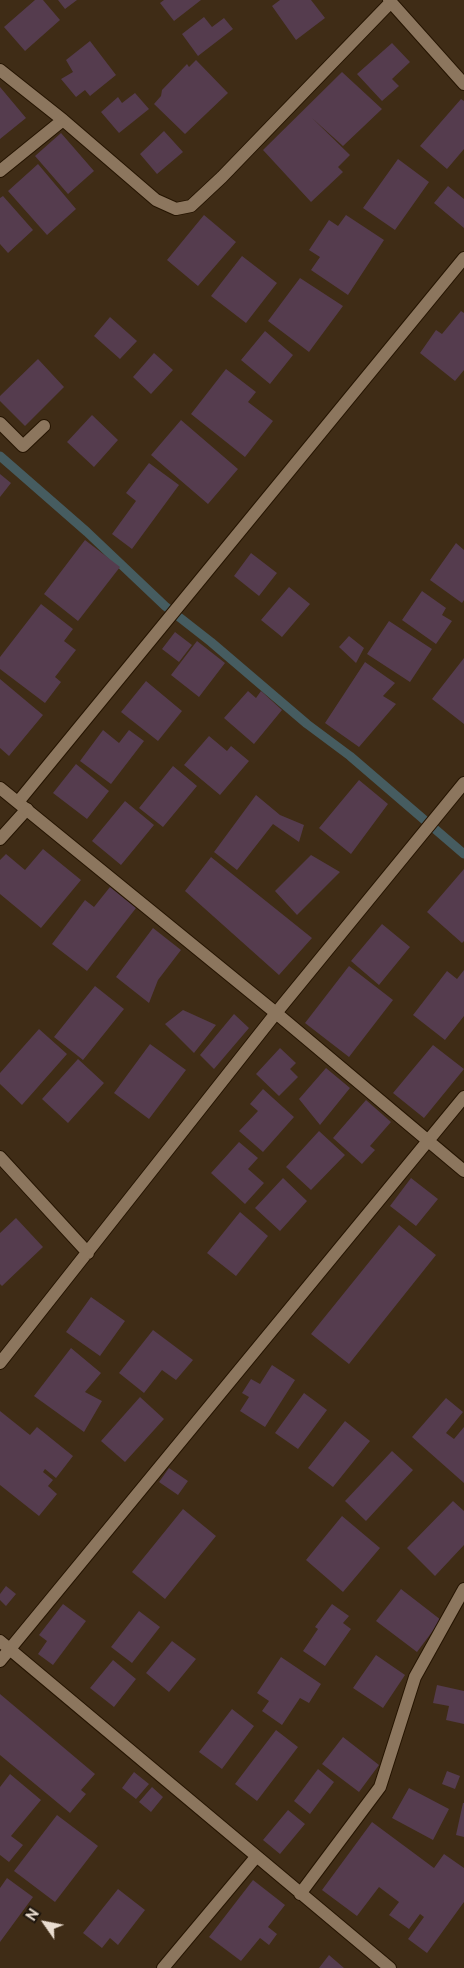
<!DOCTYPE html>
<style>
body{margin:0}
#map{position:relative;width:464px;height:1968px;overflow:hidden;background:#3f2c16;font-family:Raleway,sans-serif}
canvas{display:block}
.north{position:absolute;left:20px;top:1898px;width:50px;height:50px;-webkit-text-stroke:4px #1f160d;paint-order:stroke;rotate:303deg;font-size:14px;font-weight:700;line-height:20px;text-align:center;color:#eaddd0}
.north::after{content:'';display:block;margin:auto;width:18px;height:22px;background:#eaddd0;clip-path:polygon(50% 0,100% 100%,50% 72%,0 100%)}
</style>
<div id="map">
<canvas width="464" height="1968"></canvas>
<div class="north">N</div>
</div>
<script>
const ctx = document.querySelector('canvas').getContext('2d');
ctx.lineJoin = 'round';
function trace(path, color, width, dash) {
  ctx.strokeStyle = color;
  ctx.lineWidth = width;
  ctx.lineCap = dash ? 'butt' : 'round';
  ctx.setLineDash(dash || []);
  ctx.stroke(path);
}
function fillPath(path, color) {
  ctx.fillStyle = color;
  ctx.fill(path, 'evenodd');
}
trace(new Path2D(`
 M0,456L87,532L165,606L211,642L307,724L350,756L464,854`), '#465c60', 9);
fillPath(new Path2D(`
 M35,0H43L60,20L25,51L4,27Z
 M58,0H77L65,9Z
 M164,0H201L174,21L160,3Z
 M280,0H311L325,18L296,40L272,6Z
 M204,17L212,27L224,18L233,29L198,56L182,34Z
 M90,41L116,75L90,96L85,90L76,97L61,79L73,72L66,60Z
 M392,43L410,62L392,79L399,86L382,101L357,74Z
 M196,60L228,93L185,134L154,104L161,96L162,90L187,64L189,67Z
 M342,72L382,109L343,146L312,118L350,155L338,167L343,172L311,202L263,150Z
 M0,87L26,118L0,139Z
 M135,93L149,109L119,133L101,112L118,97L122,103Z
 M461,99L464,101V149L447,169L420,146Z
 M164,131L183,152L157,174L140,154Z
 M61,133L94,171L68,194L35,156Z
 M398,159L429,182L395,230L363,208Z
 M38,164L76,209L47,235L8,191Z
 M448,186L464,199V228L434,203Z
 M3,196L33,230L8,253L0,244V198Z
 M204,215L236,242L198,286L167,260Z
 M346,215L384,240L348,295L311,270L320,257L309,250L329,220L338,226Z
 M242,256L277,283L246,323L211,296Z
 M300,278L343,306L309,352L268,321Z
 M461,311L464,313V370L455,381L420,353L436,330L442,334Z
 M110,317L137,341L120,359L94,336Z
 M265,331L293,355L270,384L241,360Z
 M154,353L173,370L151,394L133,377Z
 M38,359L64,387L25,426L0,401V396Z
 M226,369L256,392L248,402L273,421L245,457L191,414Z
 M92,415L118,440L94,467L67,442Z
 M181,420L238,469L208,504L151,455Z
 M149,463L179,485L132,549L112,534L136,501L126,493Z
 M0,474L11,483L0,497Z
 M85,540L120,567L78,621L44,594Z
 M456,543L464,550V600L462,603L430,580Z
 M251,553L277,573L259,596L234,576Z
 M289,587L310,604L282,637L261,620Z
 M422,591L446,608L442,615L452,621L436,644L402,620Z
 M41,604L73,629L64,641L76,650L55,677L61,682L45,703L0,669V657Z
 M389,621L432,649L410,682L367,654Z
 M175,632L192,645L179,662L162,649Z
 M349,636L364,648L356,663L339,647Z
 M197,641L225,663L199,697L171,675Z
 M464,658V724L432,699Z
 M365,662L395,683L383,696L396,704L359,747L325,723Z
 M0,679L43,715L9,756L0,748Z
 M146,681L182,711L158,741L121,712Z
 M248,691L256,698L261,691L282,710L254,744L224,718Z
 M103,730L119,743L129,730L144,741L111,784L80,761Z
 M209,736L227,751L231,746L249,761L220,795L184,765Z
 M76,764L109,791L87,819L53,793Z
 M173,766L197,786L163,827L139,808Z
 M359,780L388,804L351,854L319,828Z
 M256,795L280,815L304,825L299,842L273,824L237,870L214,852Z
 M125,801L154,825L121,865L92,841Z
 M43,849L81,880L41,928L0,894V860L6,854L25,870Z
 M311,855L340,872L297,915L275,891Z
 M211,857L312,938L279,975L185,891Z
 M464,869V941L462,943L427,912Z
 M110,887L136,908L87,971L52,944L85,900L94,907Z
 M382,924L410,947L379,985L351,961Z
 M153,928L181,950L158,980L149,1003L116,977Z
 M349,966L393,1000L349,1057L305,1023Z
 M464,970V1016L445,1040L413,1015L447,971L457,979Z
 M95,986L124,1009L83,1060L54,1037Z
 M183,1010L216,1025L194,1053L165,1024Z
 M234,1014L249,1028L214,1069L200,1055Z
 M39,1029L67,1054L22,1105L0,1084V1073Z
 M150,1044L186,1070L149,1119L114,1093Z
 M433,1045L464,1069L424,1118L393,1093Z
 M280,1048L296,1063L290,1069L298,1077L279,1096L256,1074Z
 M78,1059L104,1083L68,1123L42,1099Z
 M326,1068L350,1088L320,1125L299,1099Z
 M263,1089L294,1117L263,1152L239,1131L258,1111L250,1104Z
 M366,1100L391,1122L370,1146L375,1150L362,1164L333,1138Z
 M319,1131L345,1155L311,1190L286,1167Z
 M239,1142L258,1158L248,1169L264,1183L245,1204L211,1173Z
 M283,1178L307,1201L280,1231L255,1208Z
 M411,1178L438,1199L416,1226L390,1206Z
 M240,1212L268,1236L236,1276L207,1253Z
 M16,1218L43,1247L2,1286L0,1284V1233Z
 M399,1225L436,1255L349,1364L311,1334Z
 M91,1297L125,1321L100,1356L66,1332Z
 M153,1330L193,1360L176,1380L162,1370L144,1393L119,1373Z
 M71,1348L101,1373L85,1392L102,1401L84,1432L34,1396Z
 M272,1365L295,1380L265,1427L240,1411L249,1397L242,1393L251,1379L260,1384Z
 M304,1393L327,1410L298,1449L275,1433Z
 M140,1397L164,1419L125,1462L101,1441Z
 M446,1398L463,1412L446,1433L454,1439L464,1427V1483L412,1437Z
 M0,1411L30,1435L37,1427L73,1456L56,1478L45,1469L43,1472L53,1480L48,1486L57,1494L39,1516L0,1485Z
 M345,1421L370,1441L333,1487L308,1468Z
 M392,1451L413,1470L366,1521L345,1501Z
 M169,1468L188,1481L178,1495L159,1482Z
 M453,1501L464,1511V1545L435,1576L407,1548Z
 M183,1509L216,1536L165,1599L132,1572Z
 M342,1516L380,1548L343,1592L306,1560Z
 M6,1586L16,1594L6,1606L0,1600V1594Z
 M401,1589L441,1620L417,1652L376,1621Z
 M63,1604L86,1621L53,1665L38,1654L47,1641L39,1635Z
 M332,1604L349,1616L343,1623L351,1629L325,1666L303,1651L318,1629L315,1627Z
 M139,1611L160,1627L132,1663L111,1647Z
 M172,1641L196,1659L169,1692L146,1673Z
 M376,1655L405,1675L383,1708L353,1688Z
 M281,1657L321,1684L309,1703L300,1698L282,1725L262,1711L269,1701L257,1693Z
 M113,1660L136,1679L114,1707L90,1688Z
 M437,1685L464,1691V1724L446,1720L449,1706L433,1703Z
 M0,1694L95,1774L81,1790L86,1794L70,1813L0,1755Z
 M232,1709L254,1726L222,1769L199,1752Z
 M276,1730L298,1747L257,1801L235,1784Z
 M343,1737L379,1765L359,1792L322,1764Z
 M318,1769L334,1782L310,1814L294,1801Z
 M447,1771L460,1776L455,1789L442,1784Z
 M134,1772L149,1784L136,1799L122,1788Z
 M10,1774L41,1800L11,1836L23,1845L9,1862L0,1855V1787Z
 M152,1787L163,1797L151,1812L139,1802Z
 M409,1788L449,1809L433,1840L392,1818Z
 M463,1803H464V1837L456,1835Z
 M288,1810L305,1824L280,1854L263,1840Z
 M57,1815L98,1846L55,1902L14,1871Z
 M372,1822L434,1868L444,1854L464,1868V1902L427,1953L408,1939L424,1917L420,1914L409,1929L389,1915L399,1902L379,1887L357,1916L322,1890Z
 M7,1878L33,1897L0,1942V1888Z
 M253,1880L285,1905L268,1927L277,1934L269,1945L260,1938L241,1961L209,1937Z
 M118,1889L145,1910L118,1945L110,1938L102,1948L83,1933Z
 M329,1955L344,1968H319Z`), '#553c4e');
const lane = new Path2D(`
 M0,423L23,446L44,426
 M0,839L27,809`);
const street = new Path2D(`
 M389,0L464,84
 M0,70L63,120L156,200L176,209L191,206L222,177L391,2
 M0,171L63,120
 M0,788L276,1013L464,1171
 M18,802L464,258
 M0,1157L88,1253
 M0,1363L276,1013L464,783
 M0,1641L390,1968
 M0,1661L464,1097
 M300,1894L380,1787L415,1677L464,1589
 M163,1968L256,1857`);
trace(lane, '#251401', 14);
trace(street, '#251401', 14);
trace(lane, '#8c765e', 12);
trace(street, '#8c765e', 12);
</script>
